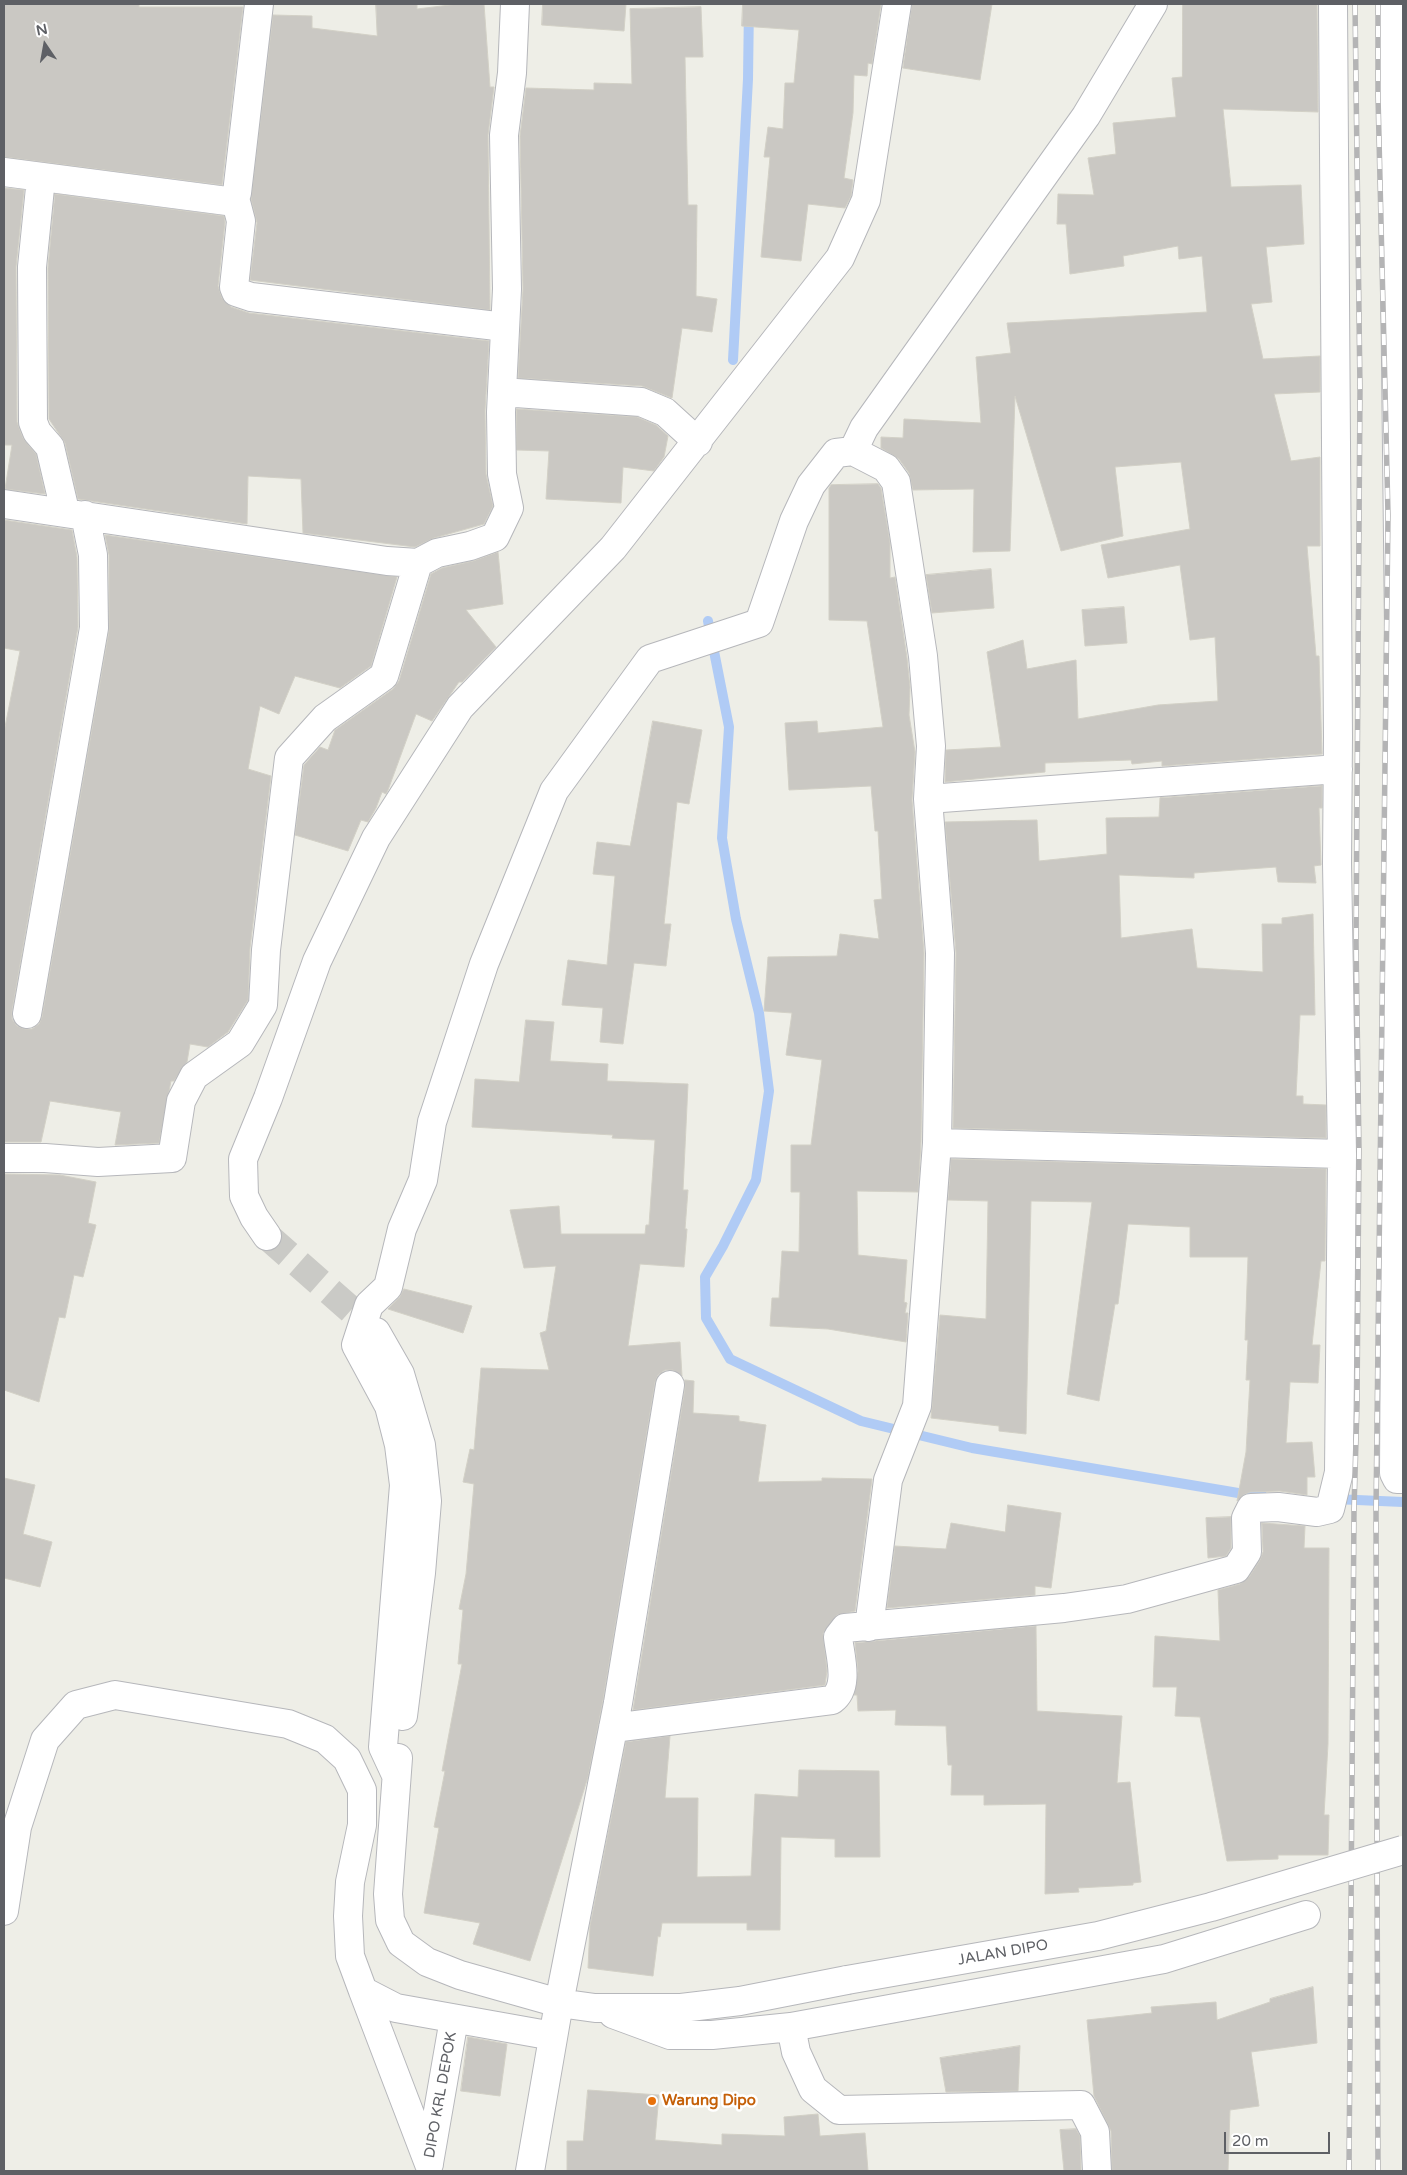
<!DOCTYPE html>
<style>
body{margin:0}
#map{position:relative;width:1407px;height:2175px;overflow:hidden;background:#eeeee7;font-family:"Varela Round",sans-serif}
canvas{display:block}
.frame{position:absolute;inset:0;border:5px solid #5e6065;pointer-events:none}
.north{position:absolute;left:20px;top:20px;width:50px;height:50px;-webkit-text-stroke:4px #fff;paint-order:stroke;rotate:348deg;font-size:14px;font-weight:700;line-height:20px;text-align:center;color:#5e6065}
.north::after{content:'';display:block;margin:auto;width:18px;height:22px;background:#5e6065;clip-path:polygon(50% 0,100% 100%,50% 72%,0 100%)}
.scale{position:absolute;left:1224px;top:2132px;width:106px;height:22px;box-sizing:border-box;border:2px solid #5e6065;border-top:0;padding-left:6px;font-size:15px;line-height:18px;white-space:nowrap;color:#5e6065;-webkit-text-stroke:4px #fff;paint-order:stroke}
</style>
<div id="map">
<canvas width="1407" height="2175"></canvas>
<div class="frame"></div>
<div class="north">N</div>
<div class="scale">20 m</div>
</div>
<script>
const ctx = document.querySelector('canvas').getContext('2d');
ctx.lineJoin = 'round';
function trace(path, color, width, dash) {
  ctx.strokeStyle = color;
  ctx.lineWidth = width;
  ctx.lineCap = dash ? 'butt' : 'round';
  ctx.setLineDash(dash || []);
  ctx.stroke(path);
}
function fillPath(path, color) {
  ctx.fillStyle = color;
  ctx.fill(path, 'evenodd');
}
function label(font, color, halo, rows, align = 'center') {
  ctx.font = font + ' "Varela Round",sans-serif';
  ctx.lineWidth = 5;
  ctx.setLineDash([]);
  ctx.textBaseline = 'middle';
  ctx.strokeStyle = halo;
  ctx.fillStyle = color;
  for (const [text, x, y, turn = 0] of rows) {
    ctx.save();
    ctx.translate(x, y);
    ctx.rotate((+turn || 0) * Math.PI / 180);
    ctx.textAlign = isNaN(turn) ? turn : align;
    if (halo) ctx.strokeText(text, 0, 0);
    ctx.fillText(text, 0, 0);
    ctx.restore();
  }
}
trace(new Path2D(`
 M733,360L748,79L749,4
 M708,621L729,727L722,838L736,919L759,1013L769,1091L756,1180L723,1246L705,1277L706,1318L730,1359L861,1421L972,1448L1244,1494L1262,1495
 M1334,1499L1403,1502`), '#b0cbf5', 10);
const building = new Path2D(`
 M4,4H139V7H243L222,185L4,157Z
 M376,4H417V9L458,4H484L490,87H494L488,135L490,310L250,280L257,223L251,199L273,15L312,16V28L377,36Z
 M543,4H626L624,31L542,25Z
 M743,4H881L872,64L868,63L867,76L854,75L853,113L844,178L853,180L851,196L845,208L808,204L801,261L761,257L770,157H764L768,127L783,129L785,83H794L799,30L742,26Z
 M912,4H992L980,80L903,68Z
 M1183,4H1317L1318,112L1223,109L1231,187L1301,185L1304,244L1266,247L1272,302L1251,304L1263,359L1320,356V392L1274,394L1291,461L1320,457V546H1307L1316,656H1319L1322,754L1162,766V761L1132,764L1131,760L1045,763V772L945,782L946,750L1001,747L987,652L1023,640L1027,669L1076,660L1078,719L1158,705L1218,701L1215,637L1190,640L1180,565L1108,578L1101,545L1190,529L1181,462L1115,467L1123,536L1061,551L1015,396L1010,551L973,552L974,489L913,490L909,473L899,459L881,448V437L903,438L904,419L981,423L976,357L1011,353L1007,323L1207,312L1202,256L1179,259L1178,246L1123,256L1124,266L1070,274L1066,224H1057L1058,194L1094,195L1088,158L1116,154L1113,123L1176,117L1172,78L1182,77Z
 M701,7L703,57H685L688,205H697L696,296L717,299L712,332L682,328L672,398L642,386L518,378L523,289L520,136L526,88L594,90V83L632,84L630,9Z
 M4,188L24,190L16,267L17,422L23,438L36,454L45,494L5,489L12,445H4Z
 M55,194L224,216L225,222L218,286L222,298L231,307L249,313L489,341L485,411L486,474L493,506L484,524L434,538L415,547L303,533L301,479L248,476L247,524L78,499L65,443L49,419L48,268Z
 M517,409L637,417L656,425L668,436L664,457L654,471L623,467L621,503L546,499L549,451L517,450Z
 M878,484L881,488L890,543V578L895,577L907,658L910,687L909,715L915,752L912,800L924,953L921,1142L918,1192L857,1191L858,1255L907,1260L904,1302L907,1303L905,1313H908L906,1342L828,1329L770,1326L772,1298H779L782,1251L799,1252L800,1192H791V1145H811L822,1060L786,1055L792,1013L764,1011L768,957L837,956L840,934L879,939L874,900L882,899L878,831H875L871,786L789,790L785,723L817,721L818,733L883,727L867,621L829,620V488L831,485Z
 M4,520L72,530L77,557L78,627L12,1011V1019L17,1026L25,1029H32L39,1024L42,1017L109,631V555L105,535L397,577L371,666L340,688L295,676L279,714L260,706L248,769L271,776L250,948L248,1000L228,1032L208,1047L190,1044L187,1062L174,1081H171L159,1143L115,1145L121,1112L50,1101L41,1142H4V732L20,651L4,648Z
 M498,552L503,604L466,610L496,647L462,682H459L432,721L416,714L388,790L386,794L382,792L376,808L368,822L361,820L348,851L295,835L304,765L320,747L328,750L335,730L393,689L399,681L431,574L442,568L473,561Z
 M991,569L994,608L932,613L926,575Z
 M1124,607L1127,643L1085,646L1082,610Z
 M653,721L702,730L689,804L677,802L664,924H671L666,966L634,963L623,1044L600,1042L603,1008L562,1005L568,960L607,965L615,876L593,874L597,842L630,846Z
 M1322,786V808H1319L1321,865L1314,866L1316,883L1278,882L1276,867L1194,873V878L1119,875L1121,938L1192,929L1197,968L1263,972L1262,924H1282V918L1313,914L1315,1015H1300L1296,1096H1303V1104L1326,1105V1138L953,1128L956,953L945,822L1037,820L1039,861L1107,854L1106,818L1159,817L1160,798Z
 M526,1020L554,1022L550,1061L608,1064L607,1081L688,1084L683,1190H688L685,1229H687L684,1267L640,1264L628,1346L680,1342L682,1376L673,1370H665L658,1375L655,1382L603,1700L588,1777L530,1961L473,1944L480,1923L424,1913L439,1828L434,1827L445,1771H442L462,1664H458L463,1610L459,1609L466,1574L474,1484L463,1482L470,1449L474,1450L481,1368L549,1370L540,1333L546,1331L556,1266L524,1268L510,1210L559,1206L561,1234H645L646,1225H649L655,1140L612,1138L613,1135L472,1127L475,1079L519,1082Z
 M951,1159L1326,1169L1325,1261H1321L1312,1345H1320L1318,1383L1290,1382L1286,1443L1312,1442L1315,1477H1307V1495L1280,1491L1250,1492L1243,1495L1237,1501L1246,1452L1250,1380H1246L1248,1340H1245L1248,1257H1190V1227L1128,1224L1118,1304H1115L1099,1401L1067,1394L1092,1202L1031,1201L1026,1434L999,1431V1426L931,1418L940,1315L986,1319L988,1201L948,1200Z
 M4,1174L60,1175L96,1182L88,1223L96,1225L83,1277L74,1275L65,1318L59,1317L39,1402L4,1390Z
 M404,1289L472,1306L463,1333L388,1309L399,1298Z
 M685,1380L694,1381L693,1413L739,1416V1421L766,1425L758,1482L822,1481V1478L872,1479L855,1611L837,1615L823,1633L827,1671L825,1685L633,1710L685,1388Z
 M4,1478L35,1485L23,1534L52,1542L40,1587L4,1578Z
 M1008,1505L1061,1513L1051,1588L1035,1586V1595L887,1608L895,1546L946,1549L951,1523L1005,1532Z
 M1231,1517V1548L1226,1556L1208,1558L1206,1518Z
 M1262,1523L1305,1526L1304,1548H1329L1328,1744L1324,1815H1329L1328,1855H1278V1859L1227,1861L1200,1717L1175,1716L1177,1687H1153L1155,1636L1220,1641L1218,1590L1240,1584L1249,1577L1260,1560L1263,1552Z
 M1036,1626L1037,1711L1122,1716L1117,1783L1130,1782L1141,1882L1133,1883V1885L1078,1888L1079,1892L1045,1894L1046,1804L984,1805V1795H951L952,1765H948L946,1726L895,1725L896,1710L858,1711L857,1695H854L858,1671L855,1643Z
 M670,1736L665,1798H698L697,1877L751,1876L755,1794L798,1797L799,1770L879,1771L880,1857H835V1839L781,1837L780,1930H747V1923H662L660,1937L658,1936L653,1976L588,1968L590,1926L626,1742Z
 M1313,1987L1317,2043L1251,2052L1259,2106L1230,2110L1228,2171H1112L1111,2131L1094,2096L1087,2020L1152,2013L1151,2007L1216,2002L1217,2020L1270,2002V1999Z
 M468,2037L507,2044L500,2096L461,2091Z
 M1020,2046L1018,2091L946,2092L940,2058Z
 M588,2090L659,2095L655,2140L722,2145V2134L785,2136L784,2117L818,2114L820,2136L865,2133L868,2171H567V2141H583Z
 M1076,2129L1080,2136L1081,2171H1064L1060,2130Z`);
fillPath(building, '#cac8c3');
trace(building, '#d2d0c6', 1);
trace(new Path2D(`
 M267,1236L376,1332`), '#cacac6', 28, [28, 14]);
const minor = new Path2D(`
 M259,4L237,193L235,198L241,221L234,287L236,292L251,297L505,327
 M1392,4L1399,629L1394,1473L1397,1479H1403
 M4,172L227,201L235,198
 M41,178L32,267L33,422L37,432L50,447L65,511
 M502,392L641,402L665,412L698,442
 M853,451L864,428L1086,116L1153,4
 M4,504L387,561L418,563L437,553L470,546L495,537L509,508L502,474L501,412L507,289L504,135L512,73L515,4
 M928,799L1338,769
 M27,1014L94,628L93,555L85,515
 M937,1143L1342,1154
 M4,1158H45L98,1162L172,1158L181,1101L194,1076L240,1043L263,1005L266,950L289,758L325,718L384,676L418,563
 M267,1236L254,1217L244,1196L243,1159L268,1098L317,961L376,838L460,707L613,548L840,258L866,200L897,4
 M376,1332L400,1374L421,1445L427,1501L421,1573L403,1716
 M613,1728L832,1700C850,1687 840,1656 838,1637L845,1628L1064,1608L1127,1599L1236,1569L1247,1552L1246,1518L1251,1508L1278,1507L1317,1512L1330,1509L1339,1472L1342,1154L1337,863L1338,736L1333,4
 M398,1758L388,1894L390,1920L401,1943L427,1962L460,1975L559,2003L595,2008H681L740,2001L847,1980
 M396,1775L383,1747L404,1485L399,1445L389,1406L356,1345L369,1305L388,1287L402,1229L423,1180L432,1122L484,964L554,791L650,659L759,623L794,521L811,485L836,453L853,451L886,468L896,482L923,656L931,746L928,799L940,953L937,1143L917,1406L888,1480L869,1627
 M4,1911L17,1827L45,1740L76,1705L115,1695L288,1724L325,1739L347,1759L362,1790V1825L350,1882L348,1916L350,1956L363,1991L396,2008L553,2036
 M363,1991L429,2164
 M613,2014L670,2035H712L791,2027L1164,1959L1306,1915
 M791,2027L796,2052L813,2089L839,2110L1081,2105L1095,2132L1097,2171
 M429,2163L454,2019
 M530,2171L559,2003L618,1703L670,1385`);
trace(minor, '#b6b7bb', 30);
trace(minor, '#fff', 28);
const rail = new Path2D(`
 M1378,4V96L1388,515L1376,1509L1378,2171
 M1349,2171L1354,1509L1357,1405L1359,1150L1356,942L1360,390L1355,4`);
trace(rail, '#b4b4b5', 5.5);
trace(rail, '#fff', 4, [11]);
const minorBridge = new Path2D(`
 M847,1980L1098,1936L1211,1907L1403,1850`);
trace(minorBridge, '#b6b7bb', 30, []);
trace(minorBridge, '#fff', 28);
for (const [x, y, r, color] of [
 [652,2101,5,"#e8710a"]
]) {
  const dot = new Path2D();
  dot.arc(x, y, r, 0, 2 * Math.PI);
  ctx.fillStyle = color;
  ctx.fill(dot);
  trace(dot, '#fff', 2);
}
label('15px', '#5e6065', '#fff', [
 ["JALAN DIPO",1003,1953,-10],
 ["DIPO KRL DEPOK",441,2095,-80]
]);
label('bold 15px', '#c56008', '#fff', [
 ["Warung Dipo",662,2101]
], 'left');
</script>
